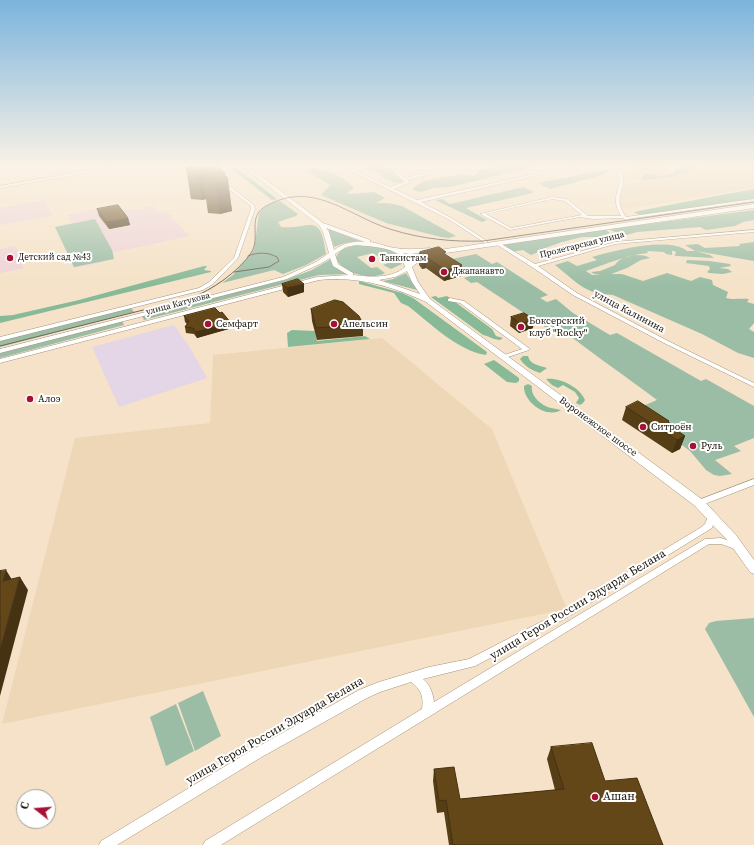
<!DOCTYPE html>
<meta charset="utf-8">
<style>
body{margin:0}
#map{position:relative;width:754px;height:845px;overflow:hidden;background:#f5e2c8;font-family:"Source Serif 4",serif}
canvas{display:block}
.north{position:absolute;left:16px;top:789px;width:40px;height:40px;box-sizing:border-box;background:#fff;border:1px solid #a2a09c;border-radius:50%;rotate:287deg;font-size:11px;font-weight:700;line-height:16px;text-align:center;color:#171108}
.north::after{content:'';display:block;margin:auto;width:14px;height:18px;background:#a81036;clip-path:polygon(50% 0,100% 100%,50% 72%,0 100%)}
</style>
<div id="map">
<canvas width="754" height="845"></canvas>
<div class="north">С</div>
</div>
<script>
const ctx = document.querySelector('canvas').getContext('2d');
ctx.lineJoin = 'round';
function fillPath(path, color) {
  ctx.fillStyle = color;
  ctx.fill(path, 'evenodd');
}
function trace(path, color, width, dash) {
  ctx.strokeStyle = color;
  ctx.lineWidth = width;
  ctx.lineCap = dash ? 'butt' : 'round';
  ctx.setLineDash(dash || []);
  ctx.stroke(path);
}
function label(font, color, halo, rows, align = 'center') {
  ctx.font = font + ' "Source Serif 4",serif';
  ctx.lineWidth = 4;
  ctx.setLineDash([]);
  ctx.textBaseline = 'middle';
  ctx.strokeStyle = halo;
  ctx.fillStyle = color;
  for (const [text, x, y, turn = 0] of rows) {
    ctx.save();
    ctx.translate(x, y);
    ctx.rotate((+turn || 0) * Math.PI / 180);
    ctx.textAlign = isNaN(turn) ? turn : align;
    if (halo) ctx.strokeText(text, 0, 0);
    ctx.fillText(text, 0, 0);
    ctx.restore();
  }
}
fillPath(new Path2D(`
 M174,325L189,346L207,378L119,407L92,347Z`), '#e4d5e7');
fillPath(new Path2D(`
 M632,166H670L662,171L665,173L658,176L646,172L638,179L626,178L630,174Z
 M701,166H754V188L627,209L623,207L619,194L625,184L680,175L694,171Z
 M382,338L492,429L567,609L2,724L75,438L210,423L213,355Z`), '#eed7b7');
fillPath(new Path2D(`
 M45,200L53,216L0,225V208Z
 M153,206L158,212L166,211L189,236L112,253L103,262L74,268L55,227L72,223L67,215L96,209L136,210Z
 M16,246L24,268L0,273V249Z`), '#eed3d7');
fillPath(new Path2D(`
 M365,166H385L393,170L394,174L404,181C395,186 389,179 381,176V173L367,170Z
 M495,166H538L450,187L433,188L421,192L413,190V188L424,181L462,174L473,176L477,174L479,170Z
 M682,166H699C684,177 663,178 645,180L640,179L645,173L661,176L673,173L675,169Z
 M312,167C328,170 343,176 354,188L347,193L350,194L374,192L385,198L376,203H388L402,206L456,236L449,238L441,237L386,223L321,195L330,185L305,170Z
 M609,169V171L602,175L550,189L538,183Z
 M523,187L533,191V193L466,208L487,220L482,222L435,200L442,199L450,204Z
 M280,201L298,214L296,216L278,222L281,227C310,230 320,210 326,254L306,265L283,274L274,270L222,283L233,275L254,250L259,213C264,206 271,202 280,201Z
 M754,210V220L743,222L735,226L706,230L700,227L637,232L623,236L609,229Z
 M95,219L112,250L114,259L74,267L55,227Z
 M328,229L360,241L345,243L334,247Z
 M605,229L610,233L603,237H582L562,242L537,251L539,252L531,255L523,250L511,252L502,245Z
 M754,242V261L696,251L710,255L714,258L676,256L674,255L676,254L675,251H672V255L666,254L664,252L647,251L648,253C625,255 607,264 586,271L592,275H600L594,274L591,272L600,271L615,265C620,255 642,252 650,258L641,260L627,268L611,274H622L643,281L667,273L691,281L700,277L712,280L713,285L728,292L726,298C734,300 741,298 749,299L747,302L754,304V323L749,329L754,332V358L738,353L702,334L613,295C608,294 604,295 600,294C583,291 568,275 555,265L568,261L577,266L597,260L592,257C613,251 669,236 687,251H682H695L685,245L698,244L705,248L740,246L739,244Z
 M360,245C373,246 400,247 402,264L391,269L383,265L388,263L373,253L357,257L371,268L377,267L385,273C371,281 340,273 336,257C341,247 351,246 360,245Z
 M476,254L492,264L497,262L548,295L540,298L547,302L556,299L573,313L610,335L617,333L701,381L706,379L754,406V438L734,446L741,451L715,460L732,474L720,476L714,475L706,470L690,451L634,410L657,400C628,378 597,357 569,335L560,337L477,282L471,283L464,278L473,275L452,259Z
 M331,259L337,268L348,274L319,275L144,320L142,316L285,280L312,270Z
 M687,260L709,261L730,264L731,266L719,268L728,269L732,272L723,274L709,273L707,272L710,269L709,266L686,263Z
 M406,273L417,290L383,281L393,279Z
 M129,308L132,309L134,312L0,347V341Z
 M122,321L124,325L0,358V353Z
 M754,618V717L705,629L709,623L716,621Z
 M203,691L221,736L195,751L178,703Z
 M176,704L194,751L166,766L150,717Z`), '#9bbda5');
fillPath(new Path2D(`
 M228,166H234L277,199L272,200Z
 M754,189V199L642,215H639L634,212C674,204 714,196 754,189Z
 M204,266H207L204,270L211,271V272L0,323V316L13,315L79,300Z
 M359,281L402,293L413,298L487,352L486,355C458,351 430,323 408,306L401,303L394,293L359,284Z
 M436,296L438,298L447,296L492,329L496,336L503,338L500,340C494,340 489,336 483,335L431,297Z
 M292,330L315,331L317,341L365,336L370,339L288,347L287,333Z
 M523,356H528C530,365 539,365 547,368L540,373C533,371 524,366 520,359Z
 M494,360L519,378V381L516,383L507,382L484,364Z
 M546,379C559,377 580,387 585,400L583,403L580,405L576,403L579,398L575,392L563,385L558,388L552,385Z
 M528,384L532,386C530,396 542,406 551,408C555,409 558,409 561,410C547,419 523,402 524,386Z`), '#88ba98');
const minor = new Path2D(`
 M341,166H346L390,187L405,182L395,173V171L399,166H402L399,173L405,178L456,166H464L407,180L410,182L409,183L394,189L417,200L571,166H579L421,202L453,219L487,241V242L485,243L450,220L432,211Z
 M611,166H615L623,174C626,191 612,197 626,217L754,199V201L628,219L626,220L623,218L593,219L580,217L510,230L480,214L552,197L567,199L588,216H621C609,195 622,192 619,174ZM552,199L565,201L582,215L511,228L486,214Z
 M229,187H231L254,205L255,209L238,258L213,284L203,290L0,341V337L199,288L209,282L234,258L251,209V206L229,189Z
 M754,230V232L615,244L538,266L577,293L668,341L754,383V387L664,343L573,295L532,267L494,243L498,242L535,264L615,242Z
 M450,298L464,301L530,349L529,350L505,358H501L500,357L501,356L522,349L460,303L448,301V299Z
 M754,479V485L702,505H696L695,503L696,501Z
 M712,513L715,514L716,516L712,528L566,618L475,666L423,679C430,685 433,693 434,702L705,539L721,538L741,545L742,547L741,549L738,550L721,544H709L221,845H203L205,841L422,709C424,697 421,689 411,682L380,692L367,698L260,758L117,845H99L101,841L252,750L359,690L379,682L429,667L469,659L560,612L700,528L705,524L709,514Z`);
const major = new Path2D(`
 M113,166H126L0,188V186Z
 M242,166H248L323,223L370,240V242C379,243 386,247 395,248C406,250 418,249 430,248L432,249V251L754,204V208L432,255L421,260L412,267L418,282L430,299L703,500L736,535L754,560V574L750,572L728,541L695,506L426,302C391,286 358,276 319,280L0,363V359L317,277L348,275L333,266L330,258L320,264L287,279L0,353V349L283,277L316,262L329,253L323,232L319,225ZM326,228L365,242C353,241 344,243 334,250L329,232ZM356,245C368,246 394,247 402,258C403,260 404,264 405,267C391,279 370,277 353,275V273L338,264L335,254L346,247ZM428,252L417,257L410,262L406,255L403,253L410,254ZM407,271L412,282L420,294L379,280L395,277Z`);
trace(minor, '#a3927a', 1);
trace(major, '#a3927a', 1);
fillPath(minor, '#fff');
fillPath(major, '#fff');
trace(new Path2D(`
 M234,272L269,267L279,261L277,257C267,252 258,252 248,256
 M0,346L191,298C212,290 238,272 251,253C262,237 245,216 268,205C315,180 349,217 393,230C422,239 453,242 483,241L754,202`), '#716656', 1);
fillPath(new Path2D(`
 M197,166L225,173L226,177L228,181L232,211L220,214L208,213L206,199L202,200L191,199L186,168Z
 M97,209L128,218L130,225L109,229L99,216Z
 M419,255H446L461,276L444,281L426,268L422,269L419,265Z
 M282,284L304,292L288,297L283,292Z
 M311,309L363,324V336L317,340L312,321Z
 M184,316L232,328L197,338L194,334L186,333L185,327L187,324L185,322Z
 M511,317L534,319L533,328L519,333L510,326Z
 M626,407L669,421V423L671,424L670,426L685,436L680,449L672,453L622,420Z
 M551,747L605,781L661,840L663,845H449L444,812L437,813L433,781L434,769L460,799L555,790L547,759Z`), '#553d16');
fillPath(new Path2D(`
 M208,169L210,183H203L206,199L202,200L197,171Z
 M228,181L232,211L220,214L215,183Z
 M128,218L130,225L109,229L107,222Z
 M426,257V268L422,269L423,258Z
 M462,265L461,276L444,281L445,270Z
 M304,284V292L288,297L287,288Z
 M534,319L533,328L519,333L521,324Z
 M231,323L232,328L197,338L196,332Z
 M685,436L680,449L672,453L677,440Z
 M6,570L14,583L3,581Z
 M20,577L28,590L0,696V650Z`), '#453212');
const building = new Path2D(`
 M197,166H217L225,173L211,172L208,169L197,171L186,170V168Z
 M227,177L228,181L215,183H203V181Z
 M118,205L128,218L107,222L97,209Z
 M439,247L446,252L443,253L462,265L445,270L426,257L423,258L419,255L420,252Z
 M298,279L304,284L287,288L282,284Z
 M335,300L343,302L359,316L363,324L316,328L311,309Z
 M215,308L220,313L222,312L231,323L196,332L193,328L185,327L189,321L184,316Z
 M524,313L534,319L521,324L511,317Z
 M638,401L669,421L668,422L671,424L669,425L685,436L677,440L626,407Z
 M6,570L3,581L20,577L0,650V571Z
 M592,743L605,781L637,778L661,840L663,845H453L446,800L439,801L434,769L454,767L460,799L564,789L551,747Z`);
fillPath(building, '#634719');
trace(building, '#453212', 1);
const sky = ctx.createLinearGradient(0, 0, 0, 285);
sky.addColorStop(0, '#7bb4dd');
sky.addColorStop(0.58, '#faf2e6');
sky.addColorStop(1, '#faf2e600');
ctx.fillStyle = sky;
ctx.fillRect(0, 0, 754, 285);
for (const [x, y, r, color] of [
 [10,258,4,"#a81036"],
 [372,259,4,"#a81036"],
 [444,272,4,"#a81036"],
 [208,324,4,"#a81036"],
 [334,324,4,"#a81036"],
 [521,327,4,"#a81036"],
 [30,399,4,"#a81036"],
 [643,427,4,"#a81036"],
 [693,446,4,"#a81036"],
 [595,797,4,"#a81036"]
]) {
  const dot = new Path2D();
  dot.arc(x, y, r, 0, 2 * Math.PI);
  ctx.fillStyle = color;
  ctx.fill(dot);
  trace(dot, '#fff', 1.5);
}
label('9px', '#171108', '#fff', [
 ["Пролетарская улица",582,245,-14],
 ["улица Катукова",178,304,-15]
]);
label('9px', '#171108', '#fff', [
 ["Детский сад №43",18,258],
 ["Танкистам",380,259],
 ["Джапанавто",452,272]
], 'left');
label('10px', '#171108', '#fff', [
 ["улица Калинина",629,312,28],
 ["Воронежское шоссе",598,427,36]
]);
label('10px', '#171108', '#fff', [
 ["Боксерский",529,321],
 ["клуб \"Rocky\"",529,333],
 ["Семфарт",216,324],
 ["Апельсин",342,324],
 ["Алоэ",38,399],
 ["Ситроён",651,427],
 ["Руль",701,446]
], 'left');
label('12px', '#171108', '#fff', [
 ["улица Героя России Эдуарда Белана",578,605,-31],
 ["улица Героя России Эдуарда Белана",275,731,-30]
]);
label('12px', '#171108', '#fff', [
 ["Ашан",603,797]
], 'left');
</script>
